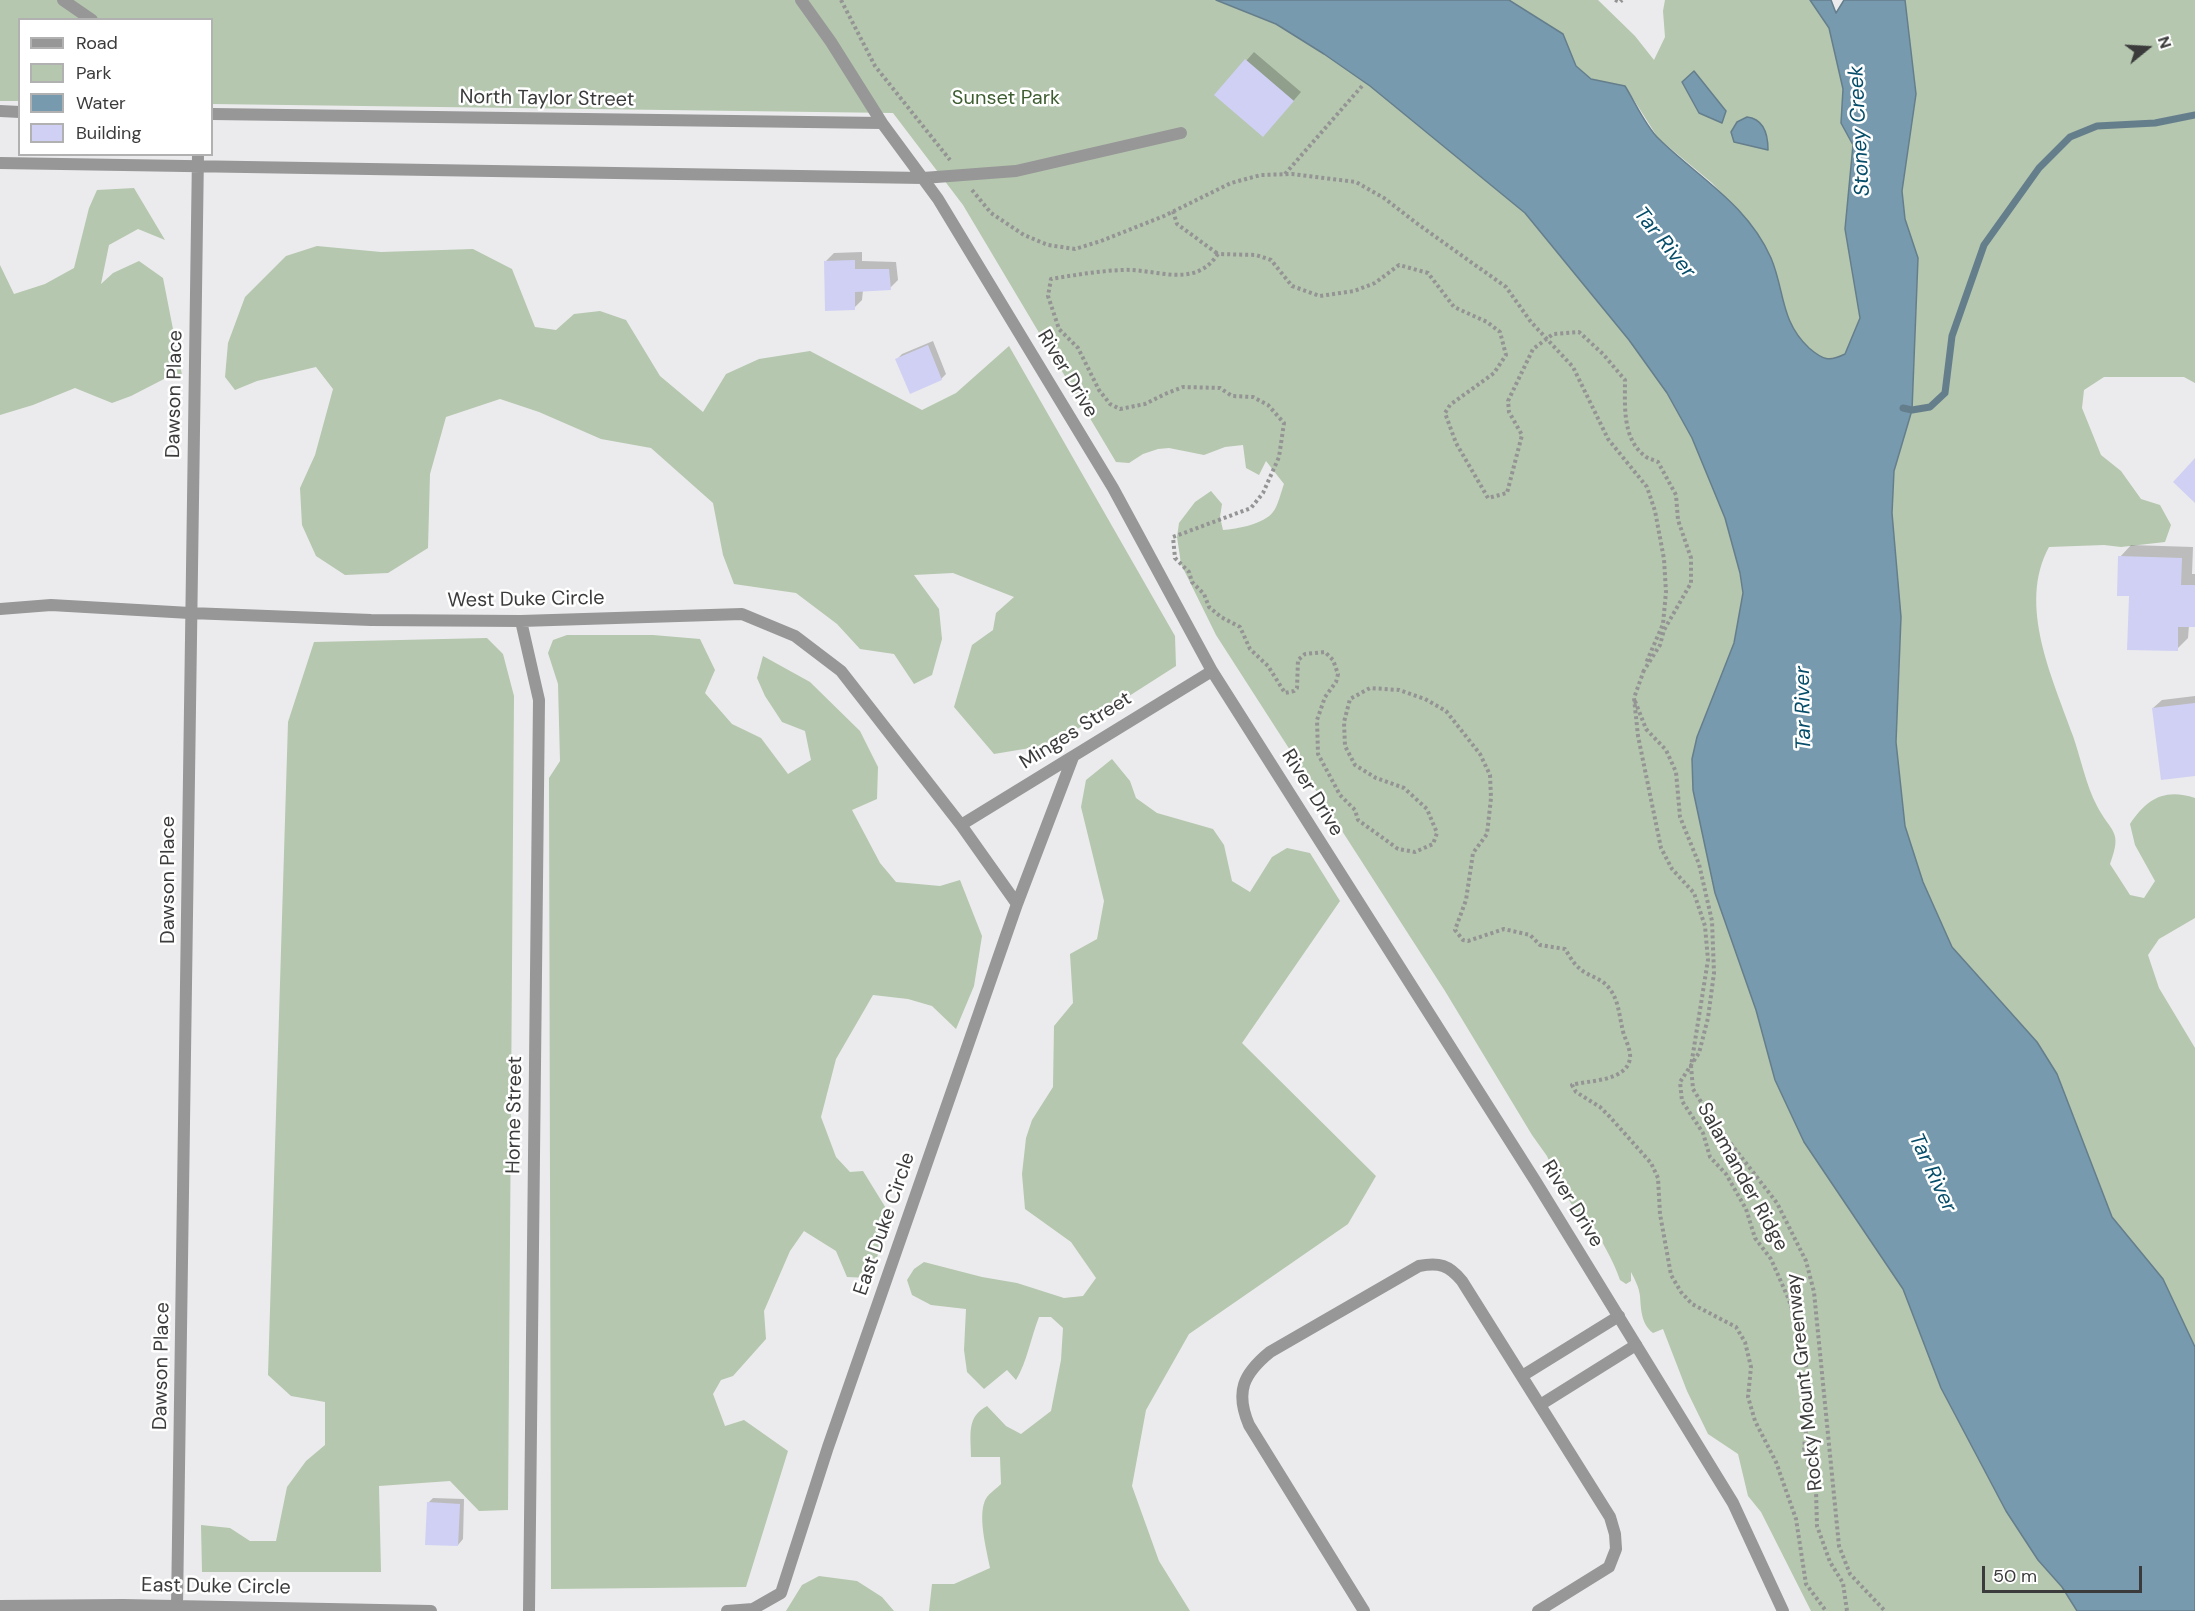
<!DOCTYPE html>
<style>
body{margin:0}
#map{position:relative;width:2195px;height:1611px;overflow:hidden;background:#ebebed;font-family:"DM Sans",sans-serif}
canvas{display:block}
.legend{position:absolute;left:18px;top:18px;width:195px;height:138px;box-sizing:border-box;background:#fff;border:2px solid #b1b1b1;margin:0;padding:8px 10px;list-style:none;font-size:18px;color:#3b3b3c}
.legend li{display:flex;align-items:center;gap:12px;height:30px}
.legend b{width:30px;border:2px solid #b1b1b1}
.north{position:absolute;left:2117px;top:18px;width:60px;height:60px;-webkit-text-stroke:4px #fff;paint-order:stroke;rotate:72deg;font-size:16px;font-weight:700;line-height:24px;text-align:center;color:#3b3b3c}
.north::after{content:'';display:block;margin:auto;width:21px;height:27px;background:#3b3b3c;clip-path:polygon(50% 0,100% 100%,50% 72%,0 100%)}
.scale{position:absolute;left:1982px;top:1566px;width:160px;height:27px;box-sizing:border-box;border:3px solid #3b3b3c;border-top:0;padding-left:8px;font-size:18px;line-height:21px;white-space:nowrap;color:#3b3b3c;-webkit-text-stroke:4px #fff;paint-order:stroke}
</style>
<div id="map">
<canvas width="2195" height="1611"></canvas>
<ul class="legend">
<li><b style="height:8px;background:#979798"></b>Road</li>
<li><b style="height:16px;background:#b5c7ae"></b>Park</li>
<li><b style="height:16px;background:#779aae"></b>Water</li>
<li><b style="height:16px;background:#d0d0f4"></b>Building</li>
</ul>
<div class="north">N</div>
<div class="scale">50 m</div>
</div>
<script>
const ctx = document.querySelector('canvas').getContext('2d');
ctx.lineJoin = 'round';
function fillPath(path, color) {
  ctx.fillStyle = color;
  ctx.fill(path, 'evenodd');
}
function trace(path, color, width, dash) {
  ctx.strokeStyle = color;
  ctx.lineWidth = width;
  ctx.lineCap = dash ? 'butt' : 'round';
  ctx.setLineDash(dash || []);
  ctx.stroke(path);
}
function label(font, color, halo, rows, align = 'center') {
  ctx.font = font + ' "DM Sans",sans-serif';
  ctx.lineWidth = 5;
  ctx.setLineDash([]);
  ctx.textBaseline = 'middle';
  ctx.strokeStyle = halo;
  ctx.fillStyle = color;
  for (const [text, x, y, turn = 0] of rows) {
    ctx.save();
    ctx.translate(x, y);
    ctx.rotate((+turn || 0) * Math.PI / 180);
    ctx.textAlign = isNaN(turn) ? turn : align;
    if (halo) ctx.strokeText(text, 0, 0);
    ctx.fillText(text, 0, 0);
    ctx.restore();
  }
}
fillPath(new Path2D(`
 M0,0H1216L1276,24L1324,54L1370,86L1525,213L1629,340L1667,393L1692,438L1725,518L1740,573L1743,593L1734,643L1697,737L1693,790L1715,893L1756,1010L1775,1080L1804,1142L1903,1289L1941,1388L2006,1511L2038,1560L2062,1587L2077,1611H1811L1761,1512L1748,1496L1738,1454L1708,1434L1687,1391L1663,1329L1653,1333C1641,1324 1641,1309 1640,1296C1639,1287 1635,1280 1631,1272V1281L1626,1284L1620,1280C1613,1259 1601,1241 1591,1221L1580,1218L1558,1182L1547,1156L1532,1135L1445,991L1216,635L1181,564L1177,537L1179,523L1195,502L1211,491L1222,504L1220,517L1223,530C1237,529 1264,524 1273,512C1278,506 1281,492 1284,484L1266,461L1259,475L1246,468L1243,445L1225,447L1204,455L1169,448L1158,449L1143,454L1129,463L1116,462L963,205L893,113L212,104V20H20L19,101H0Z
 M1509,0H1598L1635,36L1654,60L1665,37L1663,11L1665,0H1810L1829,28L1843,89L1841,123L1853,145L1845,229L1860,318L1845,354L1833,360L1819,357L1798,337L1787,319L1771,258L1751,224L1712,183L1658,138L1625,86L1591,79L1576,66L1563,34Z
 M1905,0H2195V383L2184,377H2104L2084,390L2082,408L2101,455L2121,471L2141,499L2160,505L2171,525L2165,542L2121,547L2104,545L2049,547C2017,605 2053,679 2073,736C2081,759 2086,785 2097,806C2111,833 2123,830 2110,864L2130,895L2144,898L2155,881L2135,845L2130,824C2147,799 2164,788 2195,798V918L2159,939L2148,955L2159,988L2195,1048V1347L2163,1279L2112,1217L2057,1074L2037,1042L1952,947L1923,882L1905,826L1896,742L1901,617L1892,513L1894,471L1912,410L1918,258L1905,219L1902,191L1916,94Z
 M134,188L165,240L138,229L109,245L101,284L113,273L139,261L163,278L182,375L164,379L131,396L112,403L75,388L33,405L0,415V265L14,294L45,284L74,268L89,208L97,190Z
 M317,246L381,252L473,249L512,269L535,327L556,330L574,314L600,311L626,320L660,376L703,412L726,374L759,359L810,351L922,410L956,393L1009,346L1175,636L1176,666L1054,744L994,754L954,707L972,645L993,630L996,613L1014,597L953,573L914,575L939,609L942,639L932,675L914,684L894,654L860,649L837,624L796,593L734,584L723,555L713,503L651,448L601,439L539,412L500,399L446,417L430,474L428,548L388,573L345,575L316,556L302,525L300,488L315,455L333,389L316,367L257,381L235,390L225,377L228,343L245,297L286,256Z
 M567,635H653L700,639L715,670L705,693L732,724L761,738L788,774L811,760L805,731L782,722L765,696L757,678L763,656L810,682L860,731L878,767L877,799L852,810L880,863L896,882L940,886L960,880L982,936L974,986L956,1029L932,1006L908,999L873,995L836,1059L821,1117L836,1157L850,1172L863,1171L892,1218L869,1278L847,1277L836,1251L804,1231L790,1251L764,1311L766,1339L733,1376L721,1380L713,1394L725,1426L744,1420L788,1451L746,1587L551,1589L549,778L560,761L558,684L548,653L553,640Z
 M487,638L503,654L514,696L508,1510L479,1511L450,1481L379,1486L381,1572H202L201,1525L230,1528L250,1541H276L287,1487L306,1461L325,1445V1402L291,1396L268,1375L288,722L314,642Z
 M1112,759L1130,781L1136,798L1157,813L1213,829L1224,845L1232,881L1250,892L1272,857L1287,848L1310,853L1340,901L1242,1043L1376,1176L1348,1224L1189,1334L1146,1410L1132,1486L1159,1561L1190,1611H929L932,1584H954L990,1568C987,1551 976,1512 987,1497C990,1493 997,1488 1001,1484L1000,1457H971C971,1435 966,1417 987,1406L1006,1426L1021,1434L1051,1411L1061,1360L1063,1328L1051,1317H1039C1031,1337 1027,1362 1016,1380L1007,1370L984,1389L967,1372L964,1350L966,1309L931,1305L912,1295L907,1280L914,1269L924,1262L982,1277L1017,1283L1064,1298L1083,1296L1096,1278L1071,1242L1025,1209L1022,1174L1026,1138L1032,1120L1053,1087L1054,1026L1073,1003L1070,954L1097,939L1104,901L1081,807L1086,780Z
 M819,1576L857,1581L882,1597L894,1611H786L802,1585Z`), '#b5c7ae');
const water = new Path2D(`
 M1216,0H1509L1563,34L1576,66L1591,79L1625,86C1635,102 1646,127 1659,139C1699,178 1747,204 1771,258C1785,291 1780,321 1809,348C1823,360 1829,362 1845,354L1860,318L1845,229L1853,145L1841,123L1843,89L1829,28L1810,0H1831L1836,13L1844,0H1905L1916,94L1902,191L1905,219L1918,258L1912,410L1894,471L1892,513L1901,617L1896,742L1905,826L1923,882L1952,947L2037,1042L2057,1074L2112,1217L2163,1279L2195,1347V1611H2077L2062,1587L2038,1560L2006,1511L1941,1388L1903,1289L1804,1142L1775,1080L1756,1010L1715,893L1693,790L1692,759L1697,737L1734,643L1743,593L1740,573L1725,518L1692,438L1667,393L1629,340L1525,213L1370,86L1324,54L1276,24Z
 M1694,71L1726,111L1722,123L1699,113L1682,82Z
 M1747,117C1764,119 1768,134 1768,150L1734,142L1731,132L1737,122Z`);
fillPath(water, '#779aae');
trace(water, '#657e8c', 1.5);
fillPath(new Path2D(`
 M1254,52L1301,92L1271,127L1216,95Z
 M862,252V261L896,262L898,280L890,288L863,290L862,300L854,308L826,261L834,253Z
 M933,341L946,374L941,379L897,359L902,354Z
 M2131,545L2193,547L2192,574H2195V625H2189L2188,638L2177,649L2130,595L2120,557Z
 M2195,696V775L2153,708L2162,700Z
 M433,1498L464,1499L463,1539L458,1545L428,1503Z`), '#0003');
trace(new Path2D(`
 M1903,408L1912,410L1930,407L1945,393L1952,336L1984,245L2039,168L2070,137L2097,126L2155,123L2195,115`), '#657e8c', 7);
fillPath(new Path2D(`
 M1245,59L1294,101L1263,137L1214,95Z
 M855,260V269H889L891,290L855,292V310L825,311L824,261Z
 M928,345L942,380L910,394L895,359Z
 M2195,458V503L2173,482Z
 M2118,556L2182,558L2181,585H2195V627H2178V651L2127,650L2129,596H2117Z
 M2195,703V776L2161,780L2152,708Z
 M427,1502L460,1504L458,1546L425,1545Z`), '#d0d0f4');
trace(new Path2D(`
 M841,0L875,66L950,160
 M1615,0L1620,2L1622,0
 M1285,174L1362,86
 M972,190L991,213L1024,235L1048,245L1075,249L1101,241L1164,216L1231,183L1261,175L1292,174L1356,182L1384,198L1419,225L1506,287L1531,322L1573,367L1608,439L1647,487L1655,511L1664,559L1666,592L1663,624L1646,663
 M1173,211L1177,224L1218,254
 M1644,670L1634,698L1638,736L1661,848L1672,869L1694,893L1705,926L1708,960L1691,1066L1693,1089L1711,1118L1777,1203L1806,1261L1814,1292L1839,1546L1850,1574L1885,1611
 M1643,672L1660,645L1664,630L1691,583V558L1678,520L1676,495L1658,462C1655,460 1648,459 1645,456C1622,439 1625,405 1625,380L1603,354L1579,332L1553,334L1533,349L1508,401L1509,412L1522,435L1507,493L1488,498L1456,443L1445,413L1450,405L1494,373L1506,355L1500,332L1487,322L1454,307L1428,273L1399,265L1375,283L1354,291L1320,296L1292,286L1271,260L1256,255L1218,254C1194,290 1156,268 1122,270C1098,271 1075,275 1051,279L1048,296L1059,329L1078,348L1099,390L1110,404L1120,409L1145,404L1165,394L1183,387L1220,388L1232,396L1253,397L1268,405L1284,423L1279,457L1263,493L1251,508L1173,537L1175,558L1189,572L1192,582L1204,594L1209,607L1221,617L1240,627L1250,649L1268,666L1285,693L1294,691L1297,688L1298,660L1305,654L1325,652L1333,660L1338,674L1336,682L1325,697L1317,720L1318,754L1340,795L1355,810L1358,820L1398,849L1415,852L1433,844L1437,833L1427,809L1404,788L1376,778L1355,765L1345,746L1344,722L1350,699L1370,688L1399,690L1425,699L1446,711L1480,754L1490,775L1491,798L1487,834L1473,853L1466,900L1455,930L1463,940L1468,941L1504,929L1530,935L1540,945L1565,949C1569,955 1573,963 1579,968C1587,976 1602,978 1609,988C1618,999 1619,1013 1622,1027C1623,1036 1631,1048 1630,1058C1627,1082 1588,1080 1572,1085L1576,1092L1600,1107L1610,1117L1651,1163L1658,1178L1660,1214L1671,1275L1681,1292L1692,1304L1736,1327L1745,1342L1751,1367L1748,1397L1755,1421L1776,1462L1796,1519L1806,1584L1826,1611
 M1635,701L1646,729L1666,750L1676,772L1680,817L1699,864L1712,921L1714,973L1708,1018L1699,1053L1680,1082L1682,1101L1703,1133L1710,1157L1726,1174L1746,1209L1755,1238L1771,1259L1789,1300L1800,1336L1809,1381L1808,1414L1804,1448L1816,1490L1817,1526L1830,1562L1843,1583L1847,1611`), '#949495', 4, [3, 3]);
trace(new Path2D(`
 M63,0L92,20
 M923,178L1016,171L1181,133
 M1522,1376L1619,1316
 M1540,1405L1636,1345
 M1364,1611L1249,1425C1235,1392 1243,1374 1270,1352L1419,1266C1439,1262 1449,1265 1462,1281L1610,1517L1615,1534L1616,1549L1609,1567L1538,1611`), '#979798', 12);
trace(new Path2D(`
 M801,0L831,42L882,123L938,199L1113,488L1212,671L1536,1182L1733,1503L1783,1611
 M0,111L20,112
 M212,114L882,123
 M0,163L923,178
 M0,609L51,605L190,613L371,620L521,621L742,614L795,636L841,671L961,825L1017,904L828,1447L781,1593L753,1609L727,1611
 M521,621L539,700L529,1611
 M961,825L1212,671
 M1017,904L1073,757
 M0,1606L123,1605L431,1611
 M177,1606L198,154`), '#979798', 12);
label('20px', '#3b3b3c', '#fff', [
 ["North Taylor Street",547,99,1],
 ["River Drive",1067,374,59],
 ["Dawson Place",175,394,-89],
 ["West Duke Circle",526,600,-1],
 ["Minges Street",1076,731,-32],
 ["River Drive",1312,793,58],
 ["Dawson Place",169,880,-90],
 ["Horne Street",515,1115,-89],
 ["Salamander Ridge",1742,1177,61],
 ["River Drive",1572,1204,58],
 ["East Duke Circle",885,1224,-71],
 ["Dawson Place",162,1366,-89],
 ["Rocky Mount Greenway",1805,1382,-96],
 ["East Duke Circle",216,1587,1]
]);
label('20px', '#3e5e31', '#fff', [
 ["Sunset Park",1006,99]
]);
label('italic 21px', '#064d6a', '#fff', [
 ["Stoney Creek",1860,131,-93],
 ["Tar River",1664,243,51],
 ["Tar River",1804,708,-91],
 ["Tar River",1932,1173,65]
]);
</script>
